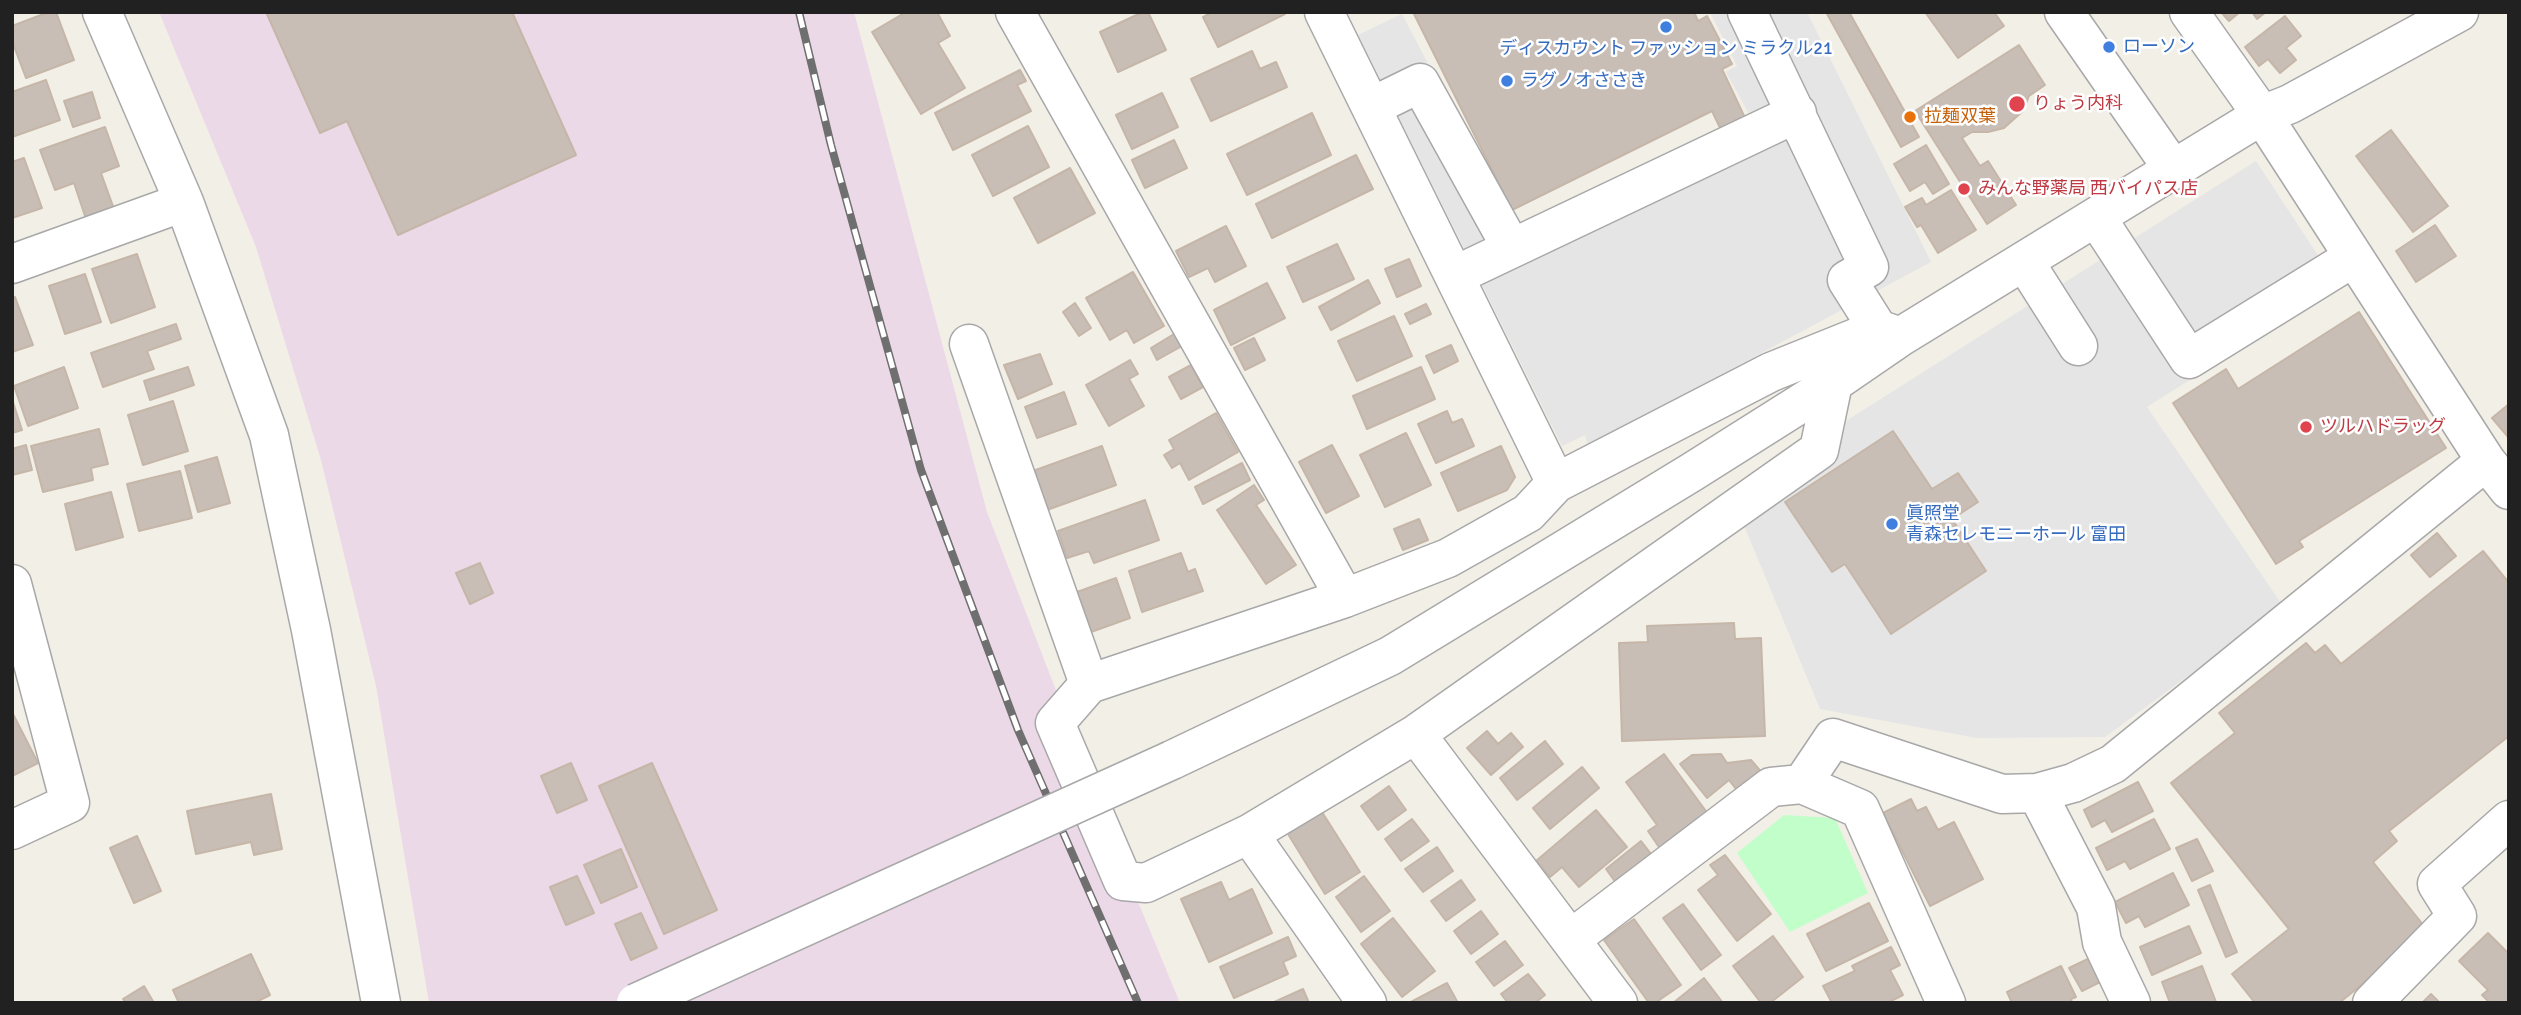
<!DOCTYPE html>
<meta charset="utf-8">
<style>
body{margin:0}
#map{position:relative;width:2521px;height:1015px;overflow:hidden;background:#f2efe7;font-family:Signika,sans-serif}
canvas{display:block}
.frame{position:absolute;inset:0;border:14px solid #212121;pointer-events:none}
</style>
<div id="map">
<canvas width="2521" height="1015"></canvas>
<div class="frame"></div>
</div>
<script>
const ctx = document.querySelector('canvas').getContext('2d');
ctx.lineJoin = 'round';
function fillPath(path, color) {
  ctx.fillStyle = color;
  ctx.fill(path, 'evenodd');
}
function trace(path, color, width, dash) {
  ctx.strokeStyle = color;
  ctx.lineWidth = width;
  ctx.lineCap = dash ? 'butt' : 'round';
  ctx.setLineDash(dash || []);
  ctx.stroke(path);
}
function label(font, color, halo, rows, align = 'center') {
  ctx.font = font + ' Signika,"Noto Sans JP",sans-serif';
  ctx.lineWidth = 5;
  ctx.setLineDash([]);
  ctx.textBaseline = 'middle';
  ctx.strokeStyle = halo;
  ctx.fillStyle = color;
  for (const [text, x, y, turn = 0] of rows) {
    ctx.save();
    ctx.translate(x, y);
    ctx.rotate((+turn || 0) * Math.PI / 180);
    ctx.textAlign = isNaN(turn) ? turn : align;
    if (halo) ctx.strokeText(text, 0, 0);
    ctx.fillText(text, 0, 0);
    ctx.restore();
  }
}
fillPath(new Path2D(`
 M159,12H854L987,512L1134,892L1180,1003H429L376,686L321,460L256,247Z`), '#ecd9e8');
fillPath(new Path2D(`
 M1784,815L1835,818L1868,893L1790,932L1737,853Z`), '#c2fec9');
fillPath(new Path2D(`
 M1710,12H1807L1931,262L1588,446L1585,435L1562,446L1358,35L1402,14L1528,254L1766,145L1726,72L1737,66Z
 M2256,161L2338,286L2147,407L2283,606L2105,737L1977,738L1820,709L1731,494Z`), '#e5e5e5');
const building = new Path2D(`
 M49,12H56L74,60L26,78L12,41V26Z
 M266,12H512L576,155L398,235L347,121L320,133Z
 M906,12H937L950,36L938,43L965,88L921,114L872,32Z
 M1143,12H1148L1166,50L1118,72L1100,32Z
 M1212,12H1284L1285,14L1218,47L1203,17Z
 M1413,12H1694L1698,21L1707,16L1732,64L1722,69L1746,120L1722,132L1712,111L1512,210Z
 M1826,12H1849L1919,137L1901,147Z
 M1925,12H1994L2004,26L1958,58Z
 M2221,12H2240L2229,21Z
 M2252,12H2266L2257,19Z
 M2285,16L2301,36L2286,48L2296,60L2280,73L2268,59L2259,66L2245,47Z
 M2019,45L2045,85L2029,96L2023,111L2004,128L1988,132H1972L1962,138L1980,166L1988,161L2016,205L1987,224L1915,111Z
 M1252,51L1260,69L1276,62L1287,87L1211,121L1191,79Z
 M1020,70L1026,81L1017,85L1031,111L953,150L935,113Z
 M46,80L60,120L12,137V92Z
 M92,92L100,118L73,127L64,101Z
 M1162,93L1178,127L1132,149L1116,115Z
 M1312,113L1331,155L1247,195L1227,154Z
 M1028,126L1049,167L993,196L972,155Z
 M105,127L119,166L101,173L114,209L86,219L74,183L55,190L40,150Z
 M2391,130L2448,206L2413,232L2356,156Z
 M1174,140L1187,168L1145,188L1132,160Z
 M1926,145L1949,184L1933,194L1925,182L1910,191L1894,164Z
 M1356,155L1373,189L1272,238L1256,204Z
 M24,158L42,208L12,218V162Z
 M1070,168L1095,213L1038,243L1014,198Z
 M1951,190L1976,230L1938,253L1921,225L1917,227L1905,207L1922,198L1926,205Z
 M2435,225L2456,256L2416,282L2396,251Z
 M1226,226L1246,266L1215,282L1208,268L1189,277L1176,251Z
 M1337,244L1354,279L1303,302L1287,267Z
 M137,254L155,307L111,323L92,269Z
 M1409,259L1421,286L1397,297L1385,269Z
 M1133,272L1164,326L1134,343L1127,330L1110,340L1086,298Z
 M85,274L101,322L65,334L49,286Z
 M1368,280L1380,303L1331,330L1319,307Z
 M1267,283L1285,318L1231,345L1214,310Z
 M15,297L33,345L12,352V298Z
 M1075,303L1091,328L1079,336L1063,312Z
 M1426,304L1431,314L1410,324L1405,314Z
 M2359,312L2446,448L2299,541L2303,547L2276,564L2173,403L2226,369L2238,389Z
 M1394,316L1412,356L1357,381L1338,341Z
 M176,324L181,339L147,351L154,369L103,387L91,353Z
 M1174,334L1182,346L1157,360L1151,348Z
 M1254,338L1265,360L1245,370L1234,348Z
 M1451,345L1458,361L1434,373L1426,356Z
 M1040,354L1052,384L1018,399L1004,365Z
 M1130,360L1138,374L1129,379L1144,406L1109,426L1086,385Z
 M1191,365L1203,387L1181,399L1169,377Z
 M64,367L78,408L28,426L14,386Z
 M188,367L194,385L150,400L144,381Z
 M1421,367L1435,399L1367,429L1353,396Z
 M1064,392L1076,424L1037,438L1025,407Z
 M12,399L22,430L12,433Z
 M173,401L188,451L143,465L128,415Z
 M2509,404V438L2492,418Z
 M1447,411L1452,423L1462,419L1474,446L1436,463L1418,424Z
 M1216,413L1238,452L1189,480L1180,463L1172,468L1164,455L1174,449L1169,440Z
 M99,429L108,464L91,468L93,480L43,492L31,446Z
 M1893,431L1932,489L1958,473L1978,502L1952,519L1986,571L1891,634L1845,564L1832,572L1785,502Z
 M1406,433L1431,485L1385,507L1360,455Z
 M26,445L32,470L12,475V449Z
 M1332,445L1359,496L1326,513L1299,462Z
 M1102,446L1116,485L1047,510L1033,471Z
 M1501,446L1515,477L1507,490L1458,511L1441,473Z
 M217,457L230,503L198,512L185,466Z
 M1242,463L1250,480L1203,504L1195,487Z
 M180,471L192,518L139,531L127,484Z
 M1254,485L1264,500L1256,505L1296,565L1266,584L1217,510Z
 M111,492L123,537L76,550L65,504Z
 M1145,500L1159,540L1094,563L1089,551L1067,558L1058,531Z
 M1419,519L1428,540L1403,550L1394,529Z
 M2437,533L2456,556L2430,577L2411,555Z
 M2483,551L2509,583V736L2389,831L2397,841L2373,862L2428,931L2339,1003H2255L2232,974L2289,929L2171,783L2235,733L2219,713L2306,643L2315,653L2325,645L2341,664Z
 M1181,553L1188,572L1195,569L1203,591L1142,612L1129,571Z
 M480,563L493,593L470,604L456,573Z
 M1116,578L1130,618L1091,632L1077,592Z
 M1734,623L1735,639L1761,638L1765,736L1622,741L1619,643L1648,642L1647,626Z
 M13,714L38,763L12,776V715Z
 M1487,731L1498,744L1511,733L1523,747L1491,775L1467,748Z
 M1545,741L1563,764L1517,800L1500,778Z
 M1664,754L1711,818L1663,853L1648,831L1657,825L1626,782Z
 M1721,754L1727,763L1751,760L1763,774L1739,793L1729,780L1707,798L1680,764L1692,755Z
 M571,763L587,800L557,813L541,776Z
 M652,763L717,910L664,934L599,786Z
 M1582,767L1599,788L1550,829L1533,808Z
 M2138,782L2153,811L2112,832L2105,820L2092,827L2084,810Z
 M1389,786L1406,810L1378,830L1361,806Z
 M271,794L282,849L254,855L251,842L196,854L187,811Z
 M1911,799L1917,811L1926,807L1938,830L1954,822L1983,879L1930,906L1883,813Z
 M1596,810L1627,847L1579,887L1562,867L1550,877L1536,861Z
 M1322,812L1360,872L1325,894L1288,834Z
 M1412,819L1429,841L1401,861L1385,839Z
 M2154,819L2170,849L2130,869L2125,861L2107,870L2096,848Z
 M137,836L161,891L134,903L110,848Z
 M2197,839L2213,871L2192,881L2176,848Z
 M1641,841L1655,859L1619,887L1606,869Z
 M1437,847L1453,871L1423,892L1405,869Z
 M621,849L637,887L601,903L584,865Z
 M1725,855L1771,914L1737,941L1698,890L1718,875L1710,865Z
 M2173,873L2189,905L2145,927L2139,916L2126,923L2115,902Z
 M577,876L594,913L566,925L550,887Z
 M1364,876L1390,911L1361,932L1336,897Z
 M1461,880L1475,900L1446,921L1431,901Z
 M1221,882L1229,900L1252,889L1272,933L1209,962L1181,899Z
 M2210,885L2237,952L2226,957L2198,890Z
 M1869,903L1888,941L1826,971L1807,934Z
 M1683,904L1721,955L1701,970L1663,918Z
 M1481,911L1498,934L1471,954L1454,931Z
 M641,913L657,948L631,960L615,924Z
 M1393,918L1435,971L1402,997L1361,944Z
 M1634,919L1681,985L1655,1003H1649L1604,940Z
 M2189,926L2201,953L2152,975L2140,947Z
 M2488,933L2509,954V1003H2490L2482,995L2488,990L2459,961Z
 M1773,936L1803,977L1770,1003H1761L1733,966Z
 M1288,937L1296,956L1283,962L1288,974L1234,998L1220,967Z
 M1505,941L1523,965L1494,986L1476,962Z
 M1891,947L1900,965L1890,970L1903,995L1887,1003H1832L1823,986L1855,971L1852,966Z
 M251,954L270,995L254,1003H179L173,990Z
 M2090,958L2102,981L2082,991L2069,968Z
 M2061,966L2076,997L2071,999L2072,1003H2012L2007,992Z
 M2202,966L2216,1002L2170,1003L2162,982Z
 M1528,974L1545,995L1535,1003H1508L1501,994Z
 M1704,978L1723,1003H1673Z
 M1447,983L1458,1003H1409Z
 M144,986L154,1003H126L123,999Z
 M1303,989L1309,1003H1272Z
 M2431,994L2440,1003H2422Z`);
fillPath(building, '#c8beb6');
trace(building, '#c6b6a8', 2);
const minor = new Path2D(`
 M102,12L184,202L269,435L311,630L381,1003
 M1015,12L1345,598
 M1324,12L1556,483L1771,372L1878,329L1892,334
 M1747,12L1869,267L1847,280L1878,329
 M2064,12L2173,169
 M2189,12L2262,115L2486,461L2509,490
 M1371,107L1420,83L1511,247
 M2096,217L2189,359L2354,257
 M2024,261L2078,346
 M12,264L184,202
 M1454,276L1797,113
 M969,344L1089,684L1345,598L1448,558L1528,513L1556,483
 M12,584L70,803L12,830
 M1089,684L1055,723L1123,881L1146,883L1249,834
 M1416,734L1618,1003
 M1172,760L1390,656L1692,472L1833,383L1900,337L2262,115L2290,104L2459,12
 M1802,784L1833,738L2002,794L2037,793L2073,783L2113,764L2486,461
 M2037,793L2096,907L2102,942L2131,1003
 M1571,939L1771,787L1802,784L1860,809L1946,1003
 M1367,1003L1249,834L1416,734L1819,450L1833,383
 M2372,1003L2457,916L2437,884L2509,820`);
trace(minor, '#a8a8a8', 41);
trace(minor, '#fff', 38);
const rail = new Path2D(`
 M799,12L831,145L921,470L1018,730L1138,1003`);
trace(rail, '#6f6f6f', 8);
trace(rail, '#fff', 5, [16]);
const minorBridge = new Path2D(`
 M636,1003L1172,760`);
trace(minorBridge, '#a8a8a8', 41, []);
trace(minorBridge, '#fff', 38);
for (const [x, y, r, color] of [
 [1666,27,7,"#3f7fe0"],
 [2109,47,7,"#3f7fe0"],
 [1507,81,7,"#3f7fe0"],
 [2017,104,9,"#e0444e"],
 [1910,117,7,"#e8710a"],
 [1964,189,7,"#e0444e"],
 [2306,427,7,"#e0444e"],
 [1892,524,7,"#3f7fe0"]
]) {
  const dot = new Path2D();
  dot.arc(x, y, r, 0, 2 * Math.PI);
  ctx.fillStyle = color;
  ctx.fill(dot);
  trace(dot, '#fff', 2.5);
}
label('18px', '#366cbe', '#fff', [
 ["ローソン",2123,47],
 ["ディスカウント ファッション ミラクル21",1666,49,"center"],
 ["ラグノオささき",1521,81],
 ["眞照堂",1906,514],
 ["青森セレモニーホール 富田",1906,535]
], 'left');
label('18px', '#be3a42', '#fff', [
 ["りょう内科",2033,104],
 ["みんな野薬局 西バイパス店",1978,189],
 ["ツルハドラッグ",2320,427]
], 'left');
label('18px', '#c56008', '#fff', [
 ["拉麺双葉",1924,117]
], 'left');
</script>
